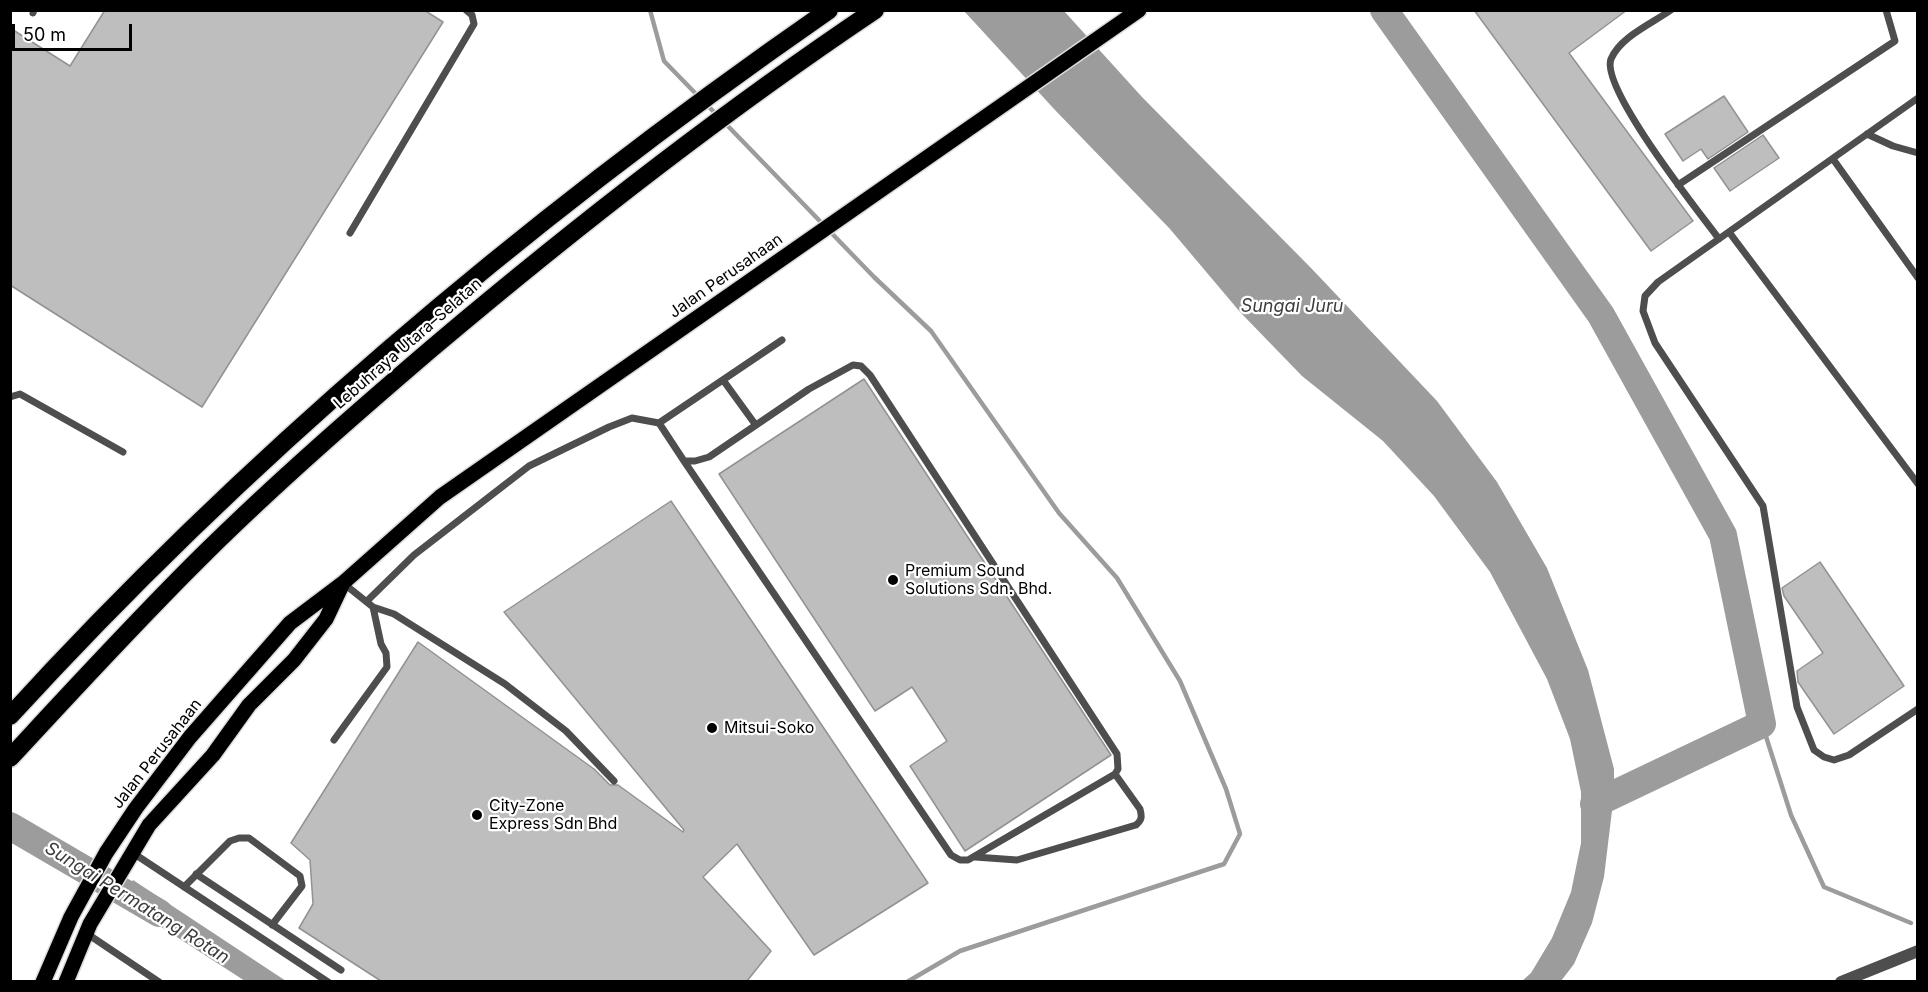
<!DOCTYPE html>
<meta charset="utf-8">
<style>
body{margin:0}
#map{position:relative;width:1928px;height:992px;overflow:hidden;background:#fff;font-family:Inter,sans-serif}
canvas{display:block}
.frame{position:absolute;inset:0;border:12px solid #000;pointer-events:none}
.scale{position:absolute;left:12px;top:24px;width:120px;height:27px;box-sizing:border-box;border:3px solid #000;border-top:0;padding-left:8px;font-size:18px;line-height:21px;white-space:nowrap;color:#000;-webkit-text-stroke:4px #fff;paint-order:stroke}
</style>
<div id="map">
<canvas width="1928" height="992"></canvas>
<div class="frame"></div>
<div class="scale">50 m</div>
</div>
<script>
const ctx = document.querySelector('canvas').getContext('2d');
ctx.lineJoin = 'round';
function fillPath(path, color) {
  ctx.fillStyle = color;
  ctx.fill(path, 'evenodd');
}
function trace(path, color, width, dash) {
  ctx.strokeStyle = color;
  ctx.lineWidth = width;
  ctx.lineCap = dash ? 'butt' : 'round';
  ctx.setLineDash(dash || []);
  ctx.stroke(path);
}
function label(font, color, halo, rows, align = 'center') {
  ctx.font = font + ' Inter,sans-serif';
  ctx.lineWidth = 4.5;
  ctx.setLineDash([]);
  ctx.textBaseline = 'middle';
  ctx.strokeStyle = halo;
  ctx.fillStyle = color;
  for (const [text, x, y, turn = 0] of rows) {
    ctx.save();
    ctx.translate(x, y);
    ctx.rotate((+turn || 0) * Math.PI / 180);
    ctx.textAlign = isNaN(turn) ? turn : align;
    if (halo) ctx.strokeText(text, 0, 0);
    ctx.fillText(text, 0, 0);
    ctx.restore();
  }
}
fillPath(new Path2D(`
 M964,11H1064L1142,97L1312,269L1437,401L1497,482L1547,568L1588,670L1614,769V794L1604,877L1592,923L1574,964L1561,981H1522L1531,973L1552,938L1571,892L1581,843V792L1570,739L1547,679L1490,572L1434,496L1383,441L1302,376L1240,312L1170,229L1055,110Z
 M133,880L286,981H245L121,901Z`), '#9c9c9c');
trace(new Path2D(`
 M650,10L664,61L699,97
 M705,103L718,116
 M724,122L874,277L931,331L1059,513L1117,578L1180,681L1226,789L1240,834L1224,864L960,951L907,982
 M1762,724L1791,815L1824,887L1911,923`), '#9c9c9c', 4.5);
trace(new Path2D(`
 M1384,10L1601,315L1723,535L1762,724L1594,804
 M10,826L159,913`), '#9c9c9c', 28);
const building = new Path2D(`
 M105,10H424L443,22L202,407L10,285V28L70,66Z
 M1474,10H1627L1569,53L1693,221L1651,251Z
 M1724,96L1748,132L1708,159L1701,149L1683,161L1665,134Z
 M1763,135L1779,158L1730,191L1714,168Z
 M864,379L1111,755L965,851L910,766L947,741L912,687L875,711L719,474Z
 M671,501L928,883L814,955L737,844L703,877L771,951L747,981H381L299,928L313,904L310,860L291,843L418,642L594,769L610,785H618L683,832L684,830L504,612Z
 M1820,562L1904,686L1834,734L1798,682L1797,671L1823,653L1784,596L1782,588Z`);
fillPath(building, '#bebebe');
trace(building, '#929292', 1.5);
const primary = new Path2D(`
 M43,982L71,917L106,853L136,808L190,737L290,623L343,583L440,497L1139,10
 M66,982L90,924L149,825L213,755L249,705L294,660L326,619L343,583`);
const highway = new Path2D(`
 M10,716C254,449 532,216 829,10
 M10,758C74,689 138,619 205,553C277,482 354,415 431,349C573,229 720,114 875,10`);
trace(primary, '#dbdbdb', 18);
trace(highway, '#dbdbdb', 21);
trace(new Path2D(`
 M1671,10C1651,24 1620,37 1611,59C1600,88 1699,212 1719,239
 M33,13L34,10
 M1918,98L1658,282L1645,296L1643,311L1655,343L1763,506L1797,707L1814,750L1824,757L1834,760L1849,755L1918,709
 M1867,134L1893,146L1918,153
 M1833,159L1918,278
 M1678,185L1895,41L1886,10
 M1729,232L1918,484
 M350,233L474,24L472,15L466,10
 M723,380L755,424
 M10,397L20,394L123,452
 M659,423L782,340
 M343,583L373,607L394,614L505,684L566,731L614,781
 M367,601L414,555L529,466L609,427L632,418L659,423L684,461H695L709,457L809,389L853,365L861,366L870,375L1117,754L1118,769L1115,774L968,860H960L951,855L684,461
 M334,740L387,667L386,653L381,644L373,607
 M133,853L328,982
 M975,857L1017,860L1136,825C1142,820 1142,817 1140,809L1115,774
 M196,874L341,970
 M184,887L230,841L239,838H249L300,876L302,886L272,925
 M86,933L159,982`), '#4e4e4e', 7);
trace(new Path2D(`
 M1841,982L1918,951`), '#4e4e4e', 12);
trace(primary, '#000', 15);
trace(highway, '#000', 18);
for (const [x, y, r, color] of [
 [893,580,6,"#000"],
 [712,728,6,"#000"],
 [477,815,6,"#000"]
]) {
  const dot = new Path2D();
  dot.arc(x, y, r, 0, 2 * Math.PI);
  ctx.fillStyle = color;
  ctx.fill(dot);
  trace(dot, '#fff', 2);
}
label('16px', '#000', '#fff', [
 ["Jalan Perusahaan",726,276,-35],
 ["Lebuhraya Utara–Selatan",408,344,-41],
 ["Jalan Perusahaan",157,754,-52]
]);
label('16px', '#000', '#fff', [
 ["Premium Sound",905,571],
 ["Solutions Sdn. Bhd.",905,589],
 ["Mitsui-Soko",724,728],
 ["City-Zone",489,806],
 ["Express Sdn Bhd",489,824]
], 'left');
label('italic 18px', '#3d3d3d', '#fff', [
 ["Sungai Juru",1292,307],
 ["Sungai Permatang Rotan",137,903,32]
]);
</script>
